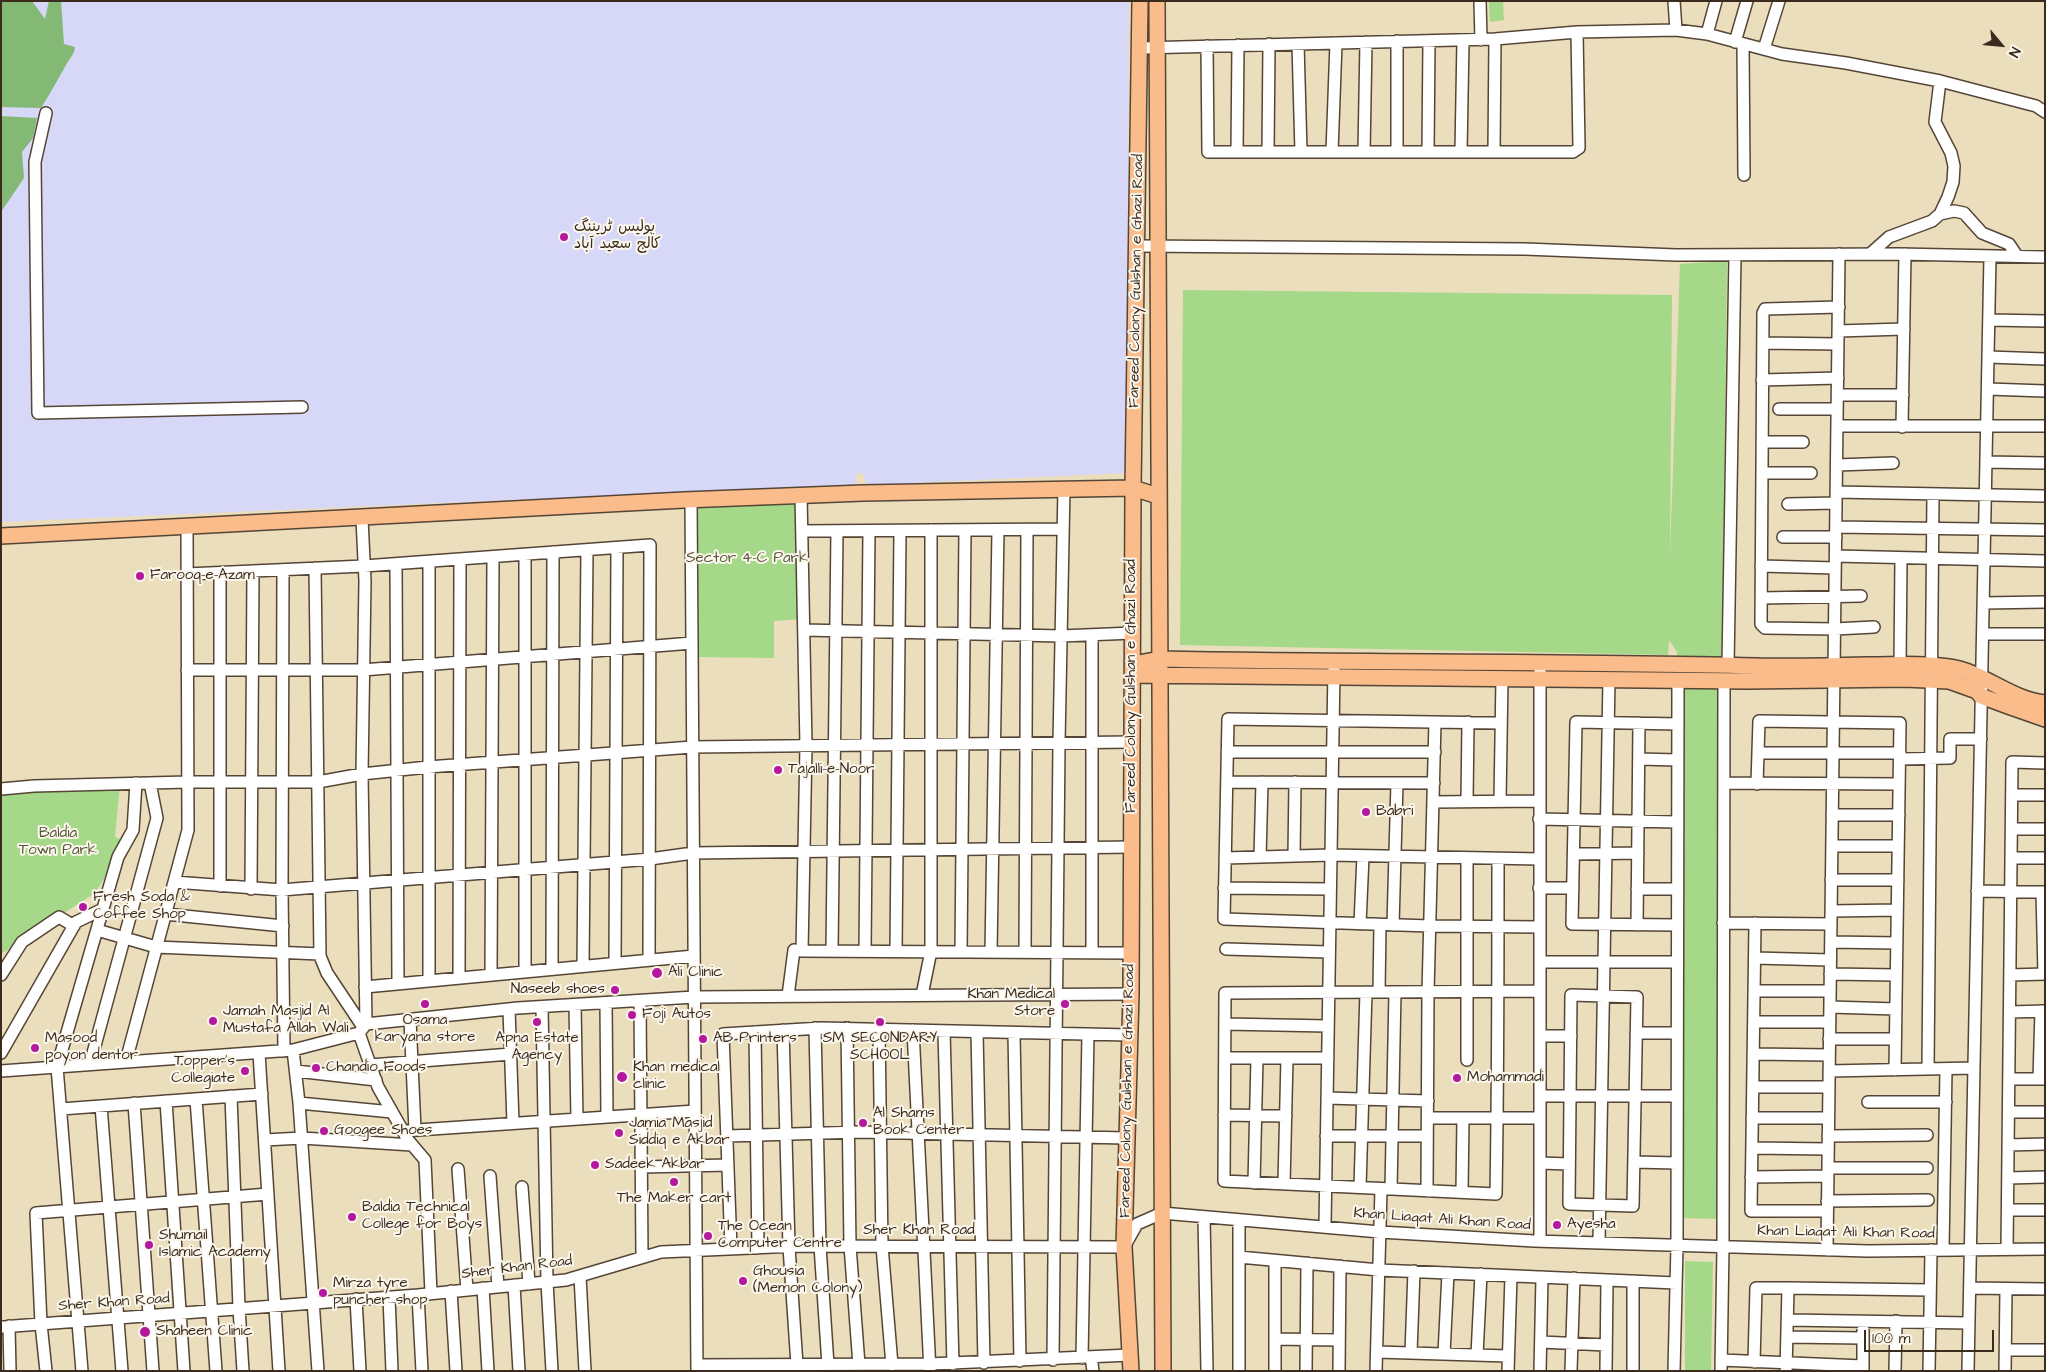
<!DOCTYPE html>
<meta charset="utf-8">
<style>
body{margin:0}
#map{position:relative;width:2046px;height:1372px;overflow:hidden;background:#ebdebc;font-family:"Architects Daughter",sans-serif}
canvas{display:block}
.frame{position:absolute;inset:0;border:2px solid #3b2a1e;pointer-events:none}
.north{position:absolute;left:1976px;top:20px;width:50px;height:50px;-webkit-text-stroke:4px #fbf7ec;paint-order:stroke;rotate:118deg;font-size:14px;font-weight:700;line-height:20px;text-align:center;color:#3b2a1e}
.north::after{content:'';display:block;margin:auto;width:18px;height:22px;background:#3b2a1e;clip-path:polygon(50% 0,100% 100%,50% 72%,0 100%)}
.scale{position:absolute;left:1864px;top:1330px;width:130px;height:22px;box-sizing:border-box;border:2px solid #3b2a1e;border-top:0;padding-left:6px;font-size:15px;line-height:18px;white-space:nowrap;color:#3b2a1e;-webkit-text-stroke:4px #fbf7ec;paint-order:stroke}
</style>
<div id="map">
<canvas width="2046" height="1372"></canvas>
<div class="frame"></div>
<div class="north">N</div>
<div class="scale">100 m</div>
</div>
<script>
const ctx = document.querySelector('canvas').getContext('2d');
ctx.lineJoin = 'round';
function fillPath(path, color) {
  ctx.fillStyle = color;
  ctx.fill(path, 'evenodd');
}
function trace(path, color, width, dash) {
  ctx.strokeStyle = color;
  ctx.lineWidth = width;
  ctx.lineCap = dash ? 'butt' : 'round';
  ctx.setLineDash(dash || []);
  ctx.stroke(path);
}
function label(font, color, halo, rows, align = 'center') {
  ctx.font = font + ' "Architects Daughter","Playpen Sans Arabic",sans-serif';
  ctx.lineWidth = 4;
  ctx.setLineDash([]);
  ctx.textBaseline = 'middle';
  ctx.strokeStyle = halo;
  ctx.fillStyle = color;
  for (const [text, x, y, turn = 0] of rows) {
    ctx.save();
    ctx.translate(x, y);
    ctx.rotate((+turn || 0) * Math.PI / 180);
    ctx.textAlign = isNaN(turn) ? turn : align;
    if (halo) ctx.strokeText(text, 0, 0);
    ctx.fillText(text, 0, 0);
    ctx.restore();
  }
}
fillPath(new Path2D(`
 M1,1H1129L1126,473L867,485L862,473H857L855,485L1,522Z`), '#d7d7f8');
fillPath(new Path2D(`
 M1489,1H1503L1504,20L1490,22Z
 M1727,261L1716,1219L1676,1218L1679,723L1677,652L1669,640L1668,655L1180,645L1183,290L1672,295L1670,554L1680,264Z
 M801,495L803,619L774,621V658L692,657L691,500Z
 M120,784L115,837L127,841L95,893L1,954V789Z
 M1685,1261L1713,1262L1711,1371H1685Z`), '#a5d989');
fillPath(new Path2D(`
 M1,1H32L45,19L49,1H61L64,44L75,47C74,55 70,58 66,65C58,79 50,94 41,108L1,107Z
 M1,116L37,118L33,138L22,152L24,178L1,212Z`), '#84b975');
const minor = new Path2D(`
 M1480,1L1481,40
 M1674,1L1676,30
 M1707,34L1716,1
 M1735,42L1747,1
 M1298,44L1301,152
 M1743,44L1744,175
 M1207,46L1208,152H1573L1579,148L1577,32
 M1141,48L1495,39L1577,32L1676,30L1707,34L1782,54L1846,63L1940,81L2036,106L2045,112
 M1764,49L1779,1
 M46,113L35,162L38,413L302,407
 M1237,152L1238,45
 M1268,152L1269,44
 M1332,152L1336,43
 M1364,152L1366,42
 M1397,152V41
 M1428,152L1429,41
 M1461,152L1463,40
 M1494,152L1495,39
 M1940,214L1954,211L1964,213L1982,233L2009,244L2017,256
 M1138,246L1525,249L1676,255L1899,254L2045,257
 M1870,254L1889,237L1932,221L1940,214L1948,197L1953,182L1954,166L1951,153L1935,122L1940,81
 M1839,307L1765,309L1763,313L1761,624L1765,628L1835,629L1874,627
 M1989,320L2045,321
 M1838,331L1904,329
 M1763,343L1838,344
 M1988,357L2045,359
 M1762,380L1838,378
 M1988,389L2045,391
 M1838,395H1903
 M1779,409H1837
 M1837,426H2045
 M1902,427L1905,254
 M1762,442H1803
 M1986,462L2045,463
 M1837,465L1893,463
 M1762,473H1811
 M1836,492L2045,496
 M691,500L697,1371
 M1788,504L1836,503
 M362,519L365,581L362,774L366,1024
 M1836,527L2045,530
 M802,531L1063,529
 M1783,537H1836
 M525,554V972
 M1836,556L2045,561
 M429,562V981
 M396,564L398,984
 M1761,566L1835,568
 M315,568L320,956L327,973L363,1027
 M283,570L282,890L284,1051
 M220,573V886
 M187,574L364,566L650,545L649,960
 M1762,598L1861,596
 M1983,603L2045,602
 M804,630L1061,636L1133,633
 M1983,634H2045
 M1728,665L1735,255
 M1900,665L1901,558
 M187,670H363L692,643
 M1501,723L1228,719L1224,919L1430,926L1540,927
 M1227,752H1435
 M1758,753H1900
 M1639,759L1677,760
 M1900,759L1950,758V739H1981
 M1227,782L1434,783
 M1724,783L1899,784
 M1757,784L1759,721L1900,723L1895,1070
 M1,789L34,786L187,782H318L362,774L428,767L692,747L1133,742
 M2012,795H2045
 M1467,801L1468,722
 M1500,801L1502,678
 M1433,802L1539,801
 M1832,815H1899
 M1539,819L1677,822
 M2012,829H2045
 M1832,846H1898
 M1574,854L1638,853
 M1294,856L1295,782
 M1260,857L1262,782
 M1225,858L1331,855L1540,859
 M2011,858H2045
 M1498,859C1498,970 1498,1082 1496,1194L1224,1181L1225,993C1330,992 1435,992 1540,991
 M1831,880H1898
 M174,882L282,890L650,859L693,853L1131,847
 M1224,888L1330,889
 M1539,888H1573
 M251,889L253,571
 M1637,889H1677
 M1977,891L2045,892
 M2042,892L2044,974
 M1831,911L1897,910
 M165,914L283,926
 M1723,923L1831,924
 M1755,923L1751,1211H1827
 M1360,924L1363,856
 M1393,925L1397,783
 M1637,925L1639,723
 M1677,925L1572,924L1576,722L1678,724
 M97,930L156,947L320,954
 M1831,942L1897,943
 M1226,949L1329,952
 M802,951L1131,953
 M832,951L837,531
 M865,951L869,531
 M896,951L900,531
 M961,952L965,530
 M991,952L998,530
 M1025,952L1027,530
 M1092,952V635
 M1755,958L1830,960
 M1540,962H1677
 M615,963L617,548
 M583,966L587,550
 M552,969L553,552
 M1830,974L1896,975
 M1,975L22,942L59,917L74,926
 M491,975L493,557
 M2010,975L2045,974
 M459,978L460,559
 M365,987L694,956
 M1754,991H1830
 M1379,992L1380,925
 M922,995L931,951V530
 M1571,995L1637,997L1633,1206L1569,1204Z
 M788,996L794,950L802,951L806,746L801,495
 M640,1001L642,1257
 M606,1003L607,1117
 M575,1005L577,1119
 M542,1007L547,1282L552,1371
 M1830,1007L1896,1009
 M509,1009L513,1123
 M2010,1012L2045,1011
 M410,1019L415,1130
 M1754,1022H1830
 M1225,1024L1328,1026
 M815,1028L820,1246L828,1365
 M847,1028L850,1246L859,1365
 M879,1029L882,1246L892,1365
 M783,1030L789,1247L797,1365
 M913,1030L930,1371
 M944,1031L953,1364
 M755,1032L758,1248
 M977,1032L984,1363
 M359,1033L378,1087L408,1140L425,1160L431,1293
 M1014,1033L1020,1361
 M1636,1033H1677
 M1540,1036H1571
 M1829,1039H1895
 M293,1050L299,1103L318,1371
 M1,1053L76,922L103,909
 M259,1053L279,1371
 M1753,1054L1829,1055
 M1225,1058H1328
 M1467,1060V858
 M126,1061L188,830L187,526
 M90,1064L157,818L150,783
 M370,1065L511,1054
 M1928,1069L1933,494
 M1,1071L293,1050L359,1033L366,1024L518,1008L694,997L1131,994
 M296,1071L376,1080
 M1829,1071L1974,1068
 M2009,1079H2045
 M2039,1079L2041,1011
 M1753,1087H1829
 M231,1096L239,1308L243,1371
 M1540,1096H1677
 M1327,1098L1428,1101
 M196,1099L216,1371
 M166,1101L184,1371
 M1868,1102H1946
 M134,1103L153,1371
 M299,1103L392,1112
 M101,1106L122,1371
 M61,1109L262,1094
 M2009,1112H2045
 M1224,1115L1286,1116
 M1428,1118H1540
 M1752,1118H1828
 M403,1131L695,1111
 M727,1136L858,1132L1126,1138
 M1326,1136H1427
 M1828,1136L1927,1135
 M265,1140L302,1138L412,1145
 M2008,1145L2045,1144
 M1752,1148L1828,1149
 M1634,1162L1677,1163
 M1540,1163L1569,1164
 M642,1167L728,1165
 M1828,1168H1927
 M458,1169L467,1290
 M490,1176L498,1287
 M1751,1177L1828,1176
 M2008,1178L2045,1177
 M1254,1183L1257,1058
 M1284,1184L1287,1058
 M522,1187L529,1284
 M1360,1187L1366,992
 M1391,1189L1395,992
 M1427,1191L1428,992L1435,722
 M1462,1192L1463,1118
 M1827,1201L1928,1200
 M2008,1210H2045
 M1204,1217L1207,1371
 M1325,1227L1334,669
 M1540,1241V663
 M1599,1243L1609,679
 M731,1249L723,1034L821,1028L1129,1035
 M2007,1249L2012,762L2045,763
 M1827,1250L1839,254
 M1943,1250L1946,1069
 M1239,1257L1379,1270L1676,1283
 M580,1276L585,1371
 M514,1285L519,1371
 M483,1288L488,1371
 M1970,1288L2045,1289
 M451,1291L456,1371
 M418,1295L422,1371
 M389,1297L392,1371
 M356,1299L360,1371
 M1788,1320L1969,1323
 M9,1326L10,1371
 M1,1327L418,1295L566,1280L661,1252L796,1246L1124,1247L1137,1224L1162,1213L1380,1232L1534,1241L1868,1251L2045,1249
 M1787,1337L1863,1338
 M1275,1339L1339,1340
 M1541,1342L1606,1345
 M2006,1350H2045
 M1377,1352L1508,1356
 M1411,1353L1414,1271
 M1444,1354L1448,1273
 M1477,1355L1481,1274
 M1091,1357L1093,1371
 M1082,1358L1088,1034
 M1053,1360L1059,743L1064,488
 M1721,1360L1863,1366
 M1754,1362L1756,1288H1788
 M697,1365L929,1364L1130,1355
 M46,1371L41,1324L36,1213L268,1194
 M82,1371L57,1067L118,857L133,830L136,783
 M1239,1371V1220
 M1275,1371V1261
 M1306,1371L1307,1263
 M1339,1371L1340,1266
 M1376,1371L1381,1189
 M1508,1371L1511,1276
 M1540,1371L1542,1277
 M1571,1371L1574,1278
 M1606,1371L1607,1280
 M1633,1371V1281
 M1674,1371L1677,1245L1678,679
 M1721,1371L1723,1247L1724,680
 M1786,1371L1788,1288L1930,1290
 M1863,1371V1330
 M1895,1371L1896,1321
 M1929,1371L1931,1250
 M1968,1371L1990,256
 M2005,1371L2006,1289`);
const major = new Path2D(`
 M1157,1L1163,1371
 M1,536L684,500L863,493L1133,488L1158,496
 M1133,664L1160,659C1359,663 1558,661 1757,666C1794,667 1831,666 1869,665C1895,665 1923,663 1949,667C1982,671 2011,700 2045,703
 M1133,675L1748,681L1904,679L1949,681L1977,691L1981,696L2008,706L2045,719
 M1131,1371L1124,1247L1131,994L1133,488L1140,1`);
trace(minor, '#554536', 14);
trace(major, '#554536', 18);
trace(minor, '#fff', 11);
trace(major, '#f9bc8a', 15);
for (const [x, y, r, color] of [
 [564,237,5,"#b5179e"],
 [140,576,5,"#b5179e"],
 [778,770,5,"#b5179e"],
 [1366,812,5,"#b5179e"],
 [83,907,5,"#b5179e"],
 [657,973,6,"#b5179e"],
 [615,990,5,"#b5179e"],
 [425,1004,5,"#b5179e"],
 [1065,1004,5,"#b5179e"],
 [632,1015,5,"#b5179e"],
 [213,1021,5,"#b5179e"],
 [537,1022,5,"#b5179e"],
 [880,1022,5,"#b5179e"],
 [703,1039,5,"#b5179e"],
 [35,1048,5,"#b5179e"],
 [316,1068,5,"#b5179e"],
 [245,1071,5,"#b5179e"],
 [622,1077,6,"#b5179e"],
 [1457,1078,5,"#b5179e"],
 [863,1123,5,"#b5179e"],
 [324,1131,5,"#b5179e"],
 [619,1133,5,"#b5179e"],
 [595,1165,5,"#b5179e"],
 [674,1182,5,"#b5179e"],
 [352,1217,5,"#b5179e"],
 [1557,1225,5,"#b5179e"],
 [708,1236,5,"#b5179e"],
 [149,1245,5,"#b5179e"],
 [743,1281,5,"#b5179e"],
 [323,1293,5,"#b5179e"],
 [145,1332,6,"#b5179e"]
]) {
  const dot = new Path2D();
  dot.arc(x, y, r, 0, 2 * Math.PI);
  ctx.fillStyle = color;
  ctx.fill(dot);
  trace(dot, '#fbf7ec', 2);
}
label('15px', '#3b2a1e', '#fbf7ec', [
 ["پولیس ٹریننگ",574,228],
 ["کالج سعید آباد",574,245],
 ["Farooq-e-Azam",150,576],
 ["Tajalli-e-Noor",788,770],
 ["Babri",1376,812],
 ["Fresh Soda &",93,898],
 ["Coffee Shop",93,915],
 ["Ali Clinic",668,973],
 ["Naseeb shoes",605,990,"right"],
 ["Khan Medical",1055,995,"right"],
 ["Store",1055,1012,"right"],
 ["Jamah Masjid Al",223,1012],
 ["Mustafa Allah Wali",223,1029],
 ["Foji Autos",642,1015],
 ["Osama",425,1021,"center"],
 ["karyana store",425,1038,"center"],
 ["Masood",45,1039],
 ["poyon dentor",45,1056],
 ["Apna Estate",537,1039,"center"],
 ["Agency",537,1056,"center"],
 ["AB Printers",713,1039],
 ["SM SECONDARY",880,1039,"center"],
 ["SCHOOL",880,1056,"center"],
 ["Topper's",235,1062,"right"],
 ["Collegiate",235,1079,"right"],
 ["Chandio Foods",326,1068],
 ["Khan medical",633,1068],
 ["clinic",633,1085],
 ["Mohammadi",1467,1078],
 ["Al Shams",873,1114],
 ["Book Center",873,1131],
 ["Jamia Masjid",629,1124],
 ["Siddiq e Akbar",629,1141],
 ["Googee Shoes",334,1131],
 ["Sadeek Akbar",605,1165],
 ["The Maker cart",674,1199,"center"],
 ["Baldia Technical",362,1208],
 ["College for Boys",362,1225],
 ["Ayesha",1567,1225],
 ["The Ocean",718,1227],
 ["Computer Centre",718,1244],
 ["Shumail",159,1236],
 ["Islamic Academy",159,1253],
 ["Ghousia",753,1272],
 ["(Memon Colony)",753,1289],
 ["Mirza tyre",333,1284],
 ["puncher shop",333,1301],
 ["Shaheen Clinic",156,1332]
], 'left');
label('15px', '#3b2a1e', '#fbf7ec', [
 ["Fareed Colony Gulshan e Ghazi Road",1137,281,-89],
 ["Fareed Colony Gulshan e Ghazi Road",1132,686,-90],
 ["Fareed Colony Gulshan e Ghazi Road",1128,1091,-89],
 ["Khan Liaqat Ali Khan Road",1442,1220,4],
 ["Sher Khan Road",919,1231],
 ["Khan Liaqat Ali Khan Road",1846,1233,1],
 ["Sher Khan Road",517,1268,-7],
 ["Sher Khan Road",114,1303,-4]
]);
label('15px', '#565639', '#fbf7ec', [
 ["Sector 4-C Park",747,559],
 ["Baldia",58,834],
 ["Town Park",58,851]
]);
</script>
